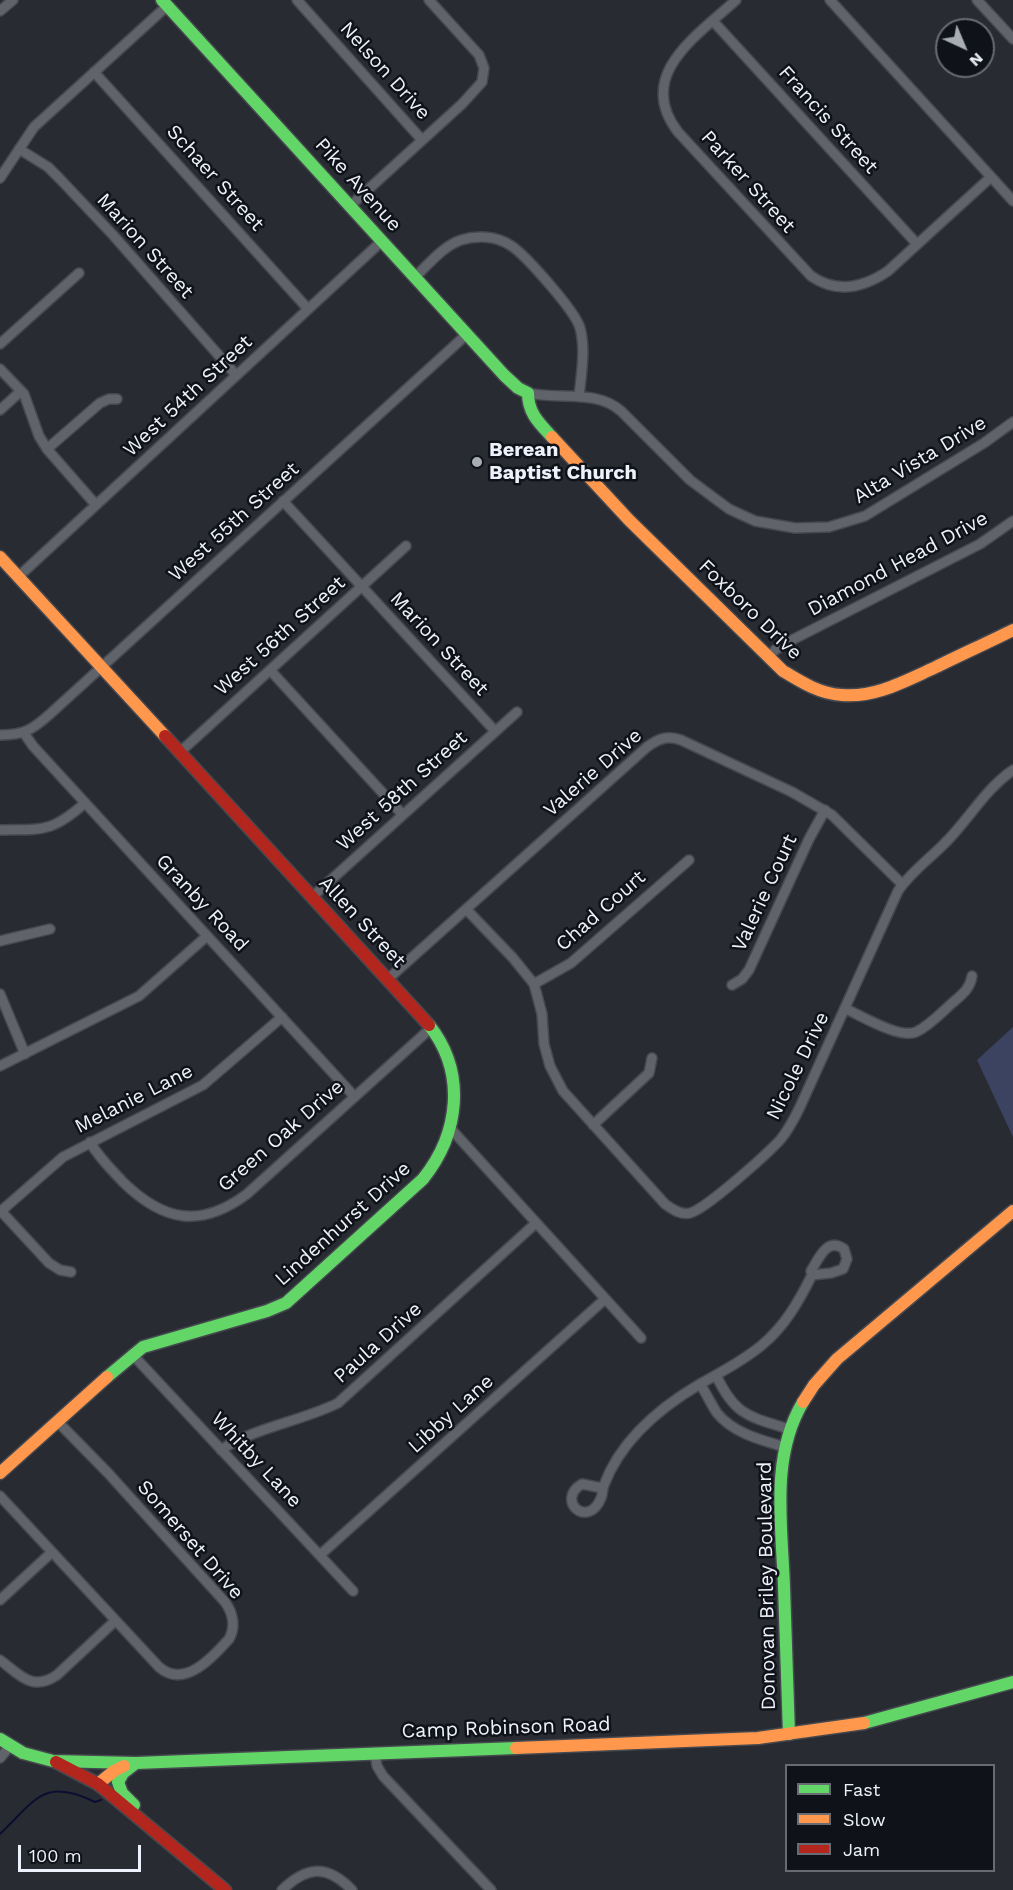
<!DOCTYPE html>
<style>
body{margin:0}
#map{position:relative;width:1013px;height:1890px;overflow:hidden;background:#292b33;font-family:"Work Sans",sans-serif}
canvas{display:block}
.legend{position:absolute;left:785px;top:1764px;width:210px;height:108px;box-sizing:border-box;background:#101219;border:2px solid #686b73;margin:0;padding:8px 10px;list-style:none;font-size:18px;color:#edf1fb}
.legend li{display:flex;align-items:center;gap:12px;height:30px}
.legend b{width:30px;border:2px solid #686b73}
.north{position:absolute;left:935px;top:18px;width:60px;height:60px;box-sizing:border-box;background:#101219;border:2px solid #686b73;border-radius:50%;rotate:136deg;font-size:16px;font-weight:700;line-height:24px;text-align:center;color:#edf1fb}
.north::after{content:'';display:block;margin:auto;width:21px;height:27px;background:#a8acb5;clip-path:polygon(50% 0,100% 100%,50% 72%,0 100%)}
.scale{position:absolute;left:18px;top:1845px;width:123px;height:27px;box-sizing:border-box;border:3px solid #edf1fb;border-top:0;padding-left:8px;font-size:18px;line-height:21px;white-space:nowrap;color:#edf1fb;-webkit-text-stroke:4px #101219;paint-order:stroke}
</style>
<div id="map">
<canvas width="1013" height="1890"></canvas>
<ul class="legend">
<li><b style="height:8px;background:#63d668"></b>Fast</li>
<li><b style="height:8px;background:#ff974d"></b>Slow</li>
<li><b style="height:8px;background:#b3261e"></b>Jam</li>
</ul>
<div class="north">N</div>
<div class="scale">100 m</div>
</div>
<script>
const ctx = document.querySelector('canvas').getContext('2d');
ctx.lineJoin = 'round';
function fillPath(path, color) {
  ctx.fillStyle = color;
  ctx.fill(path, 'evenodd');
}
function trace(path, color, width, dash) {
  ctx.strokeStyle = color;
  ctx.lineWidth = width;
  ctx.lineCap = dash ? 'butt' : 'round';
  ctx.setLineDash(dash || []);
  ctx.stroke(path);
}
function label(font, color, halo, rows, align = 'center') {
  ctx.font = font + ' "Work Sans",sans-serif';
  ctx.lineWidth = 5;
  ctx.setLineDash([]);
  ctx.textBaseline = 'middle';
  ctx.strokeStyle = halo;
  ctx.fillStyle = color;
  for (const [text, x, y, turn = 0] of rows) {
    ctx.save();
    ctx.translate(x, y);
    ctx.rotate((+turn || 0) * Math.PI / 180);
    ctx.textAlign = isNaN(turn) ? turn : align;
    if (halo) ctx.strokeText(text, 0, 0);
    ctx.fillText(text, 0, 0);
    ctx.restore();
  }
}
fillPath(new Path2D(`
 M1013,1027V1137L977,1060Z`), '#3b4360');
trace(new Path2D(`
 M0,1834C36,1800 43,1777 95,1802L101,1800`), '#0b0e30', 2);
const street = new Path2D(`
 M297,0L422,140
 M736,0C698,35 634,75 678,132L811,276C837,294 863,288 888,271L991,177
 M830,0L1013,201
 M977,0L1013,39
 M0,11L13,0
 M713,21L917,244
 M94,72L308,309
 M19,149L48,167L60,179L113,235L236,375
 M0,178L34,127L167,6
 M350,206L462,104L482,82L484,68L479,55L429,0
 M415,277C428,265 443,246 461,240C477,235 496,236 510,245C525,254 576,312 580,328C586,350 581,375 579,397
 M0,344L79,273
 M0,369L24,394L39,436L47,449L96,505
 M528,393C559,400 596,389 621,411L690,480L729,509L755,521L795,528L829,527L865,516L984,443L1013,422
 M0,410L21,391
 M47,449L100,403L109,399H117
 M283,501L495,731
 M18,577L382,241
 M768,657L775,650L790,641L980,544L1013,521
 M270,670L402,814
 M24,733L33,746L354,1096
 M0,735C24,735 32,730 50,714L466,335
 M179,753L406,546
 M0,830C43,829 51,833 85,803
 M312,897L517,712
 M466,909L513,958L534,984L542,1014L544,1044L550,1066L563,1091L665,1204C673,1210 681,1215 690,1213C706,1209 767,1154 780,1140C788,1131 794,1119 799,1109L898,891C910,873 928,860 943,845C968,821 984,790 1013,770
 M0,941L50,929
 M388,979L647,747C658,739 667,735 681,740L792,792L832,815L902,884
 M534,984L571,963L689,860
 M732,985L742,979L749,970L809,839L825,810
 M0,994L25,1054
 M846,1009C862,1016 899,1039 916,1032C929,1026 940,1014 950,1005C960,996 970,990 972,976
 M0,1066L139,996L207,936
 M593,1125L649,1073L652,1058
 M451,1129L641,1338
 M90,1142C99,1158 111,1169 123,1182C163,1221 200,1229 247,1194L431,1028
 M0,1210L49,1263L60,1270L71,1272
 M1,1211L63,1157L203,1085L282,1017
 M132,1354L353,1591
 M716,1375C735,1416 750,1417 789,1429
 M700,1384C706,1393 711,1404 717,1413C733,1433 761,1440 785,1447
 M221,1450C253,1428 302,1421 338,1403L536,1223
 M602,1488L582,1484C555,1500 588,1530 601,1498C603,1494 602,1489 604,1485C621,1440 659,1408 700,1384C721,1372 743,1361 762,1345C785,1326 799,1301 812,1275L811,1271C819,1258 827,1237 844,1249L847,1259L843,1269L831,1273L812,1275
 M0,1496L159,1667C184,1689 212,1658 229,1639C236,1627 233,1613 225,1602L108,1473L57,1421
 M320,1555L605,1299
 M0,1600L51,1553
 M0,1660C20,1675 32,1692 57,1675L115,1621
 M375,1754L377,1766L383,1776L491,1890
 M0,1758L10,1746
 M282,1890C307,1866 327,1864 352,1890`);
const fast = new Path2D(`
 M162,0L504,375L518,388L528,393C528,413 539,423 552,437
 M107,1377L143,1347L267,1311L286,1303L423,1179C459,1134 467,1073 429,1025
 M864,1723L1013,1682
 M789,1734C787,1685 786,1636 784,1587C782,1526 770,1457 803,1402
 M0,1739L23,1753L53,1761L136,1763L516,1748
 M134,1805L122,1793L118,1782L123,1773L136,1763`);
const slow = new Path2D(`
 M552,437L629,520L783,671C801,682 820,694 842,695C875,698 905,681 934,668C960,655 987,643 1013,630
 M0,557L165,736
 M803,1402L814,1385L837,1359L1013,1211
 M0,1473L107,1377
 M516,1748L758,1738L864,1723
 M98,1784L114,1771L124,1766`);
const jam = new Path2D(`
 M165,736L429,1025
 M56,1762L98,1784L225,1890`);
trace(street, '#45484e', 12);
trace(fast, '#45484e', 15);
trace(slow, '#45484e', 15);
trace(jam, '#45484e', 15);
trace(street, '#60636a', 9);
trace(fast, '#63d668', 12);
trace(slow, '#ff974d', 12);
trace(jam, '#b3261e', 12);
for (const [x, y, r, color] of [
 [477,462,6,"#a8acb5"]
]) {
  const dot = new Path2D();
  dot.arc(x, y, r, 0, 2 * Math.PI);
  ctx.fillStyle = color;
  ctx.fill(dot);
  trace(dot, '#101219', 2);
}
label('20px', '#edf1fb', '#101219', [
 ["Nelson Drive",385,71,48],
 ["Francis Street",828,120,48],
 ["Schaer Street",215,178,48],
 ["Parker Street",748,182,48],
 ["Pike Avenue",358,185,48],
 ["Marion Street",145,246,48],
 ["West 54th Street",188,396,-43],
 ["Alta Vista Drive",920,460,-31],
 ["West 55th Street",234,522,-42],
 ["Diamond Head Drive",898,564,-28],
 ["Foxboro Drive",750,610,44],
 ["West 56th Street",280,636,-42],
 ["Marion Street",439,644,47],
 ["Valerie Drive",593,773,-41],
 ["West 58th Street",402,791,-42],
 ["Valerie Court",765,893,-65],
 ["Granby Road",202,903,47],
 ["Chad Court",601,911,-41],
 ["Allen Street",362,922,47],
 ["Nicole Drive",798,1066,-64],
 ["Melanie Lane",134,1099,-27],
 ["Green Oak Drive",281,1136,-41],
 ["Lindenhurst Drive",343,1224,-42],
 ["Paula Drive",378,1343,-42],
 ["Libby Lane",451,1414,-42],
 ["Whitby Lane",256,1460,47],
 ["Somerset Drive",190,1540,49],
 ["Donovan Briley Boulevard",767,1586,-91],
 ["Camp Robinson Road",506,1728,-2]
]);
label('bold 20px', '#edf1fb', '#101219', [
 ["Berean",489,450],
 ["Baptist Church",489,473]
], 'left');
</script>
